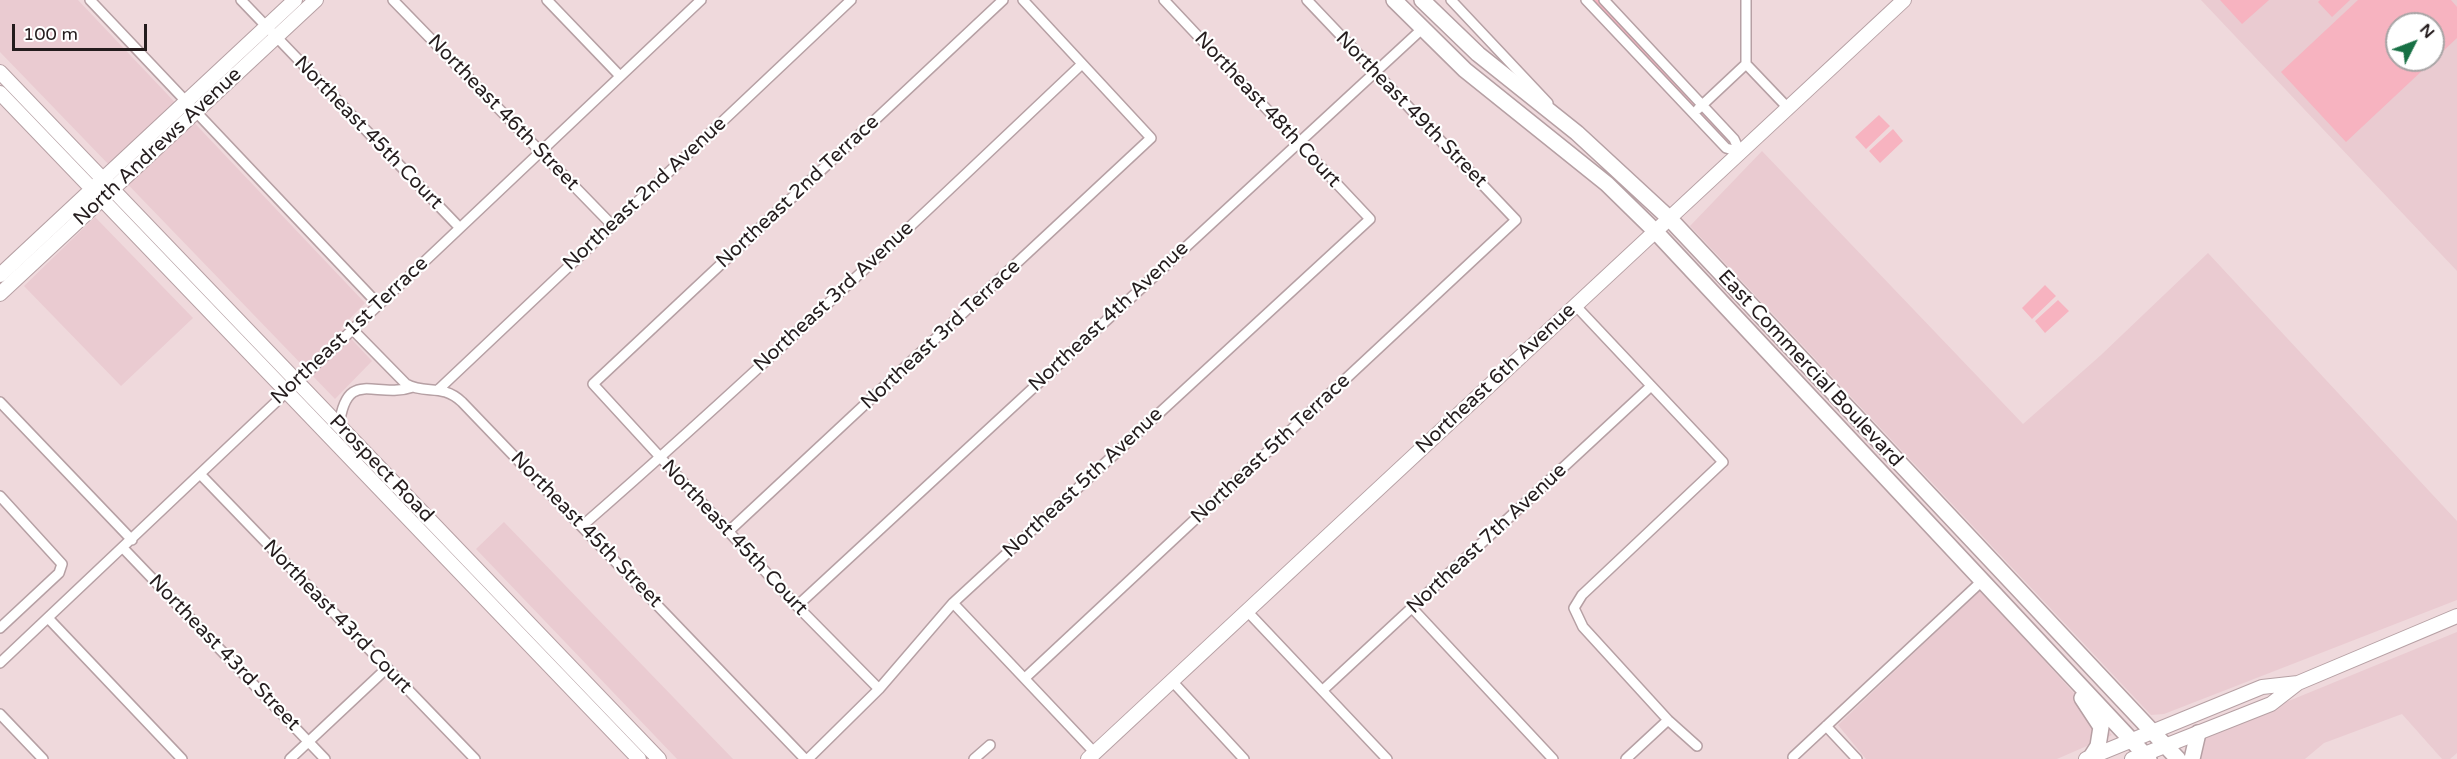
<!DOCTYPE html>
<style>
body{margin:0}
#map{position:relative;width:2457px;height:759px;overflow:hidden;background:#efd9dc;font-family:"Varela Round",sans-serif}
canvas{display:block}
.north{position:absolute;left:2385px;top:12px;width:60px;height:60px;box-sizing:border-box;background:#fff;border:2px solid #a7a4a5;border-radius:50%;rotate:48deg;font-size:16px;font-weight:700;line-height:24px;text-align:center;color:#241c1d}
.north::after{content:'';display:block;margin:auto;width:21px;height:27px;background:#177044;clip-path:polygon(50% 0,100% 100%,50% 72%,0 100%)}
.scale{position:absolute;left:12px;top:24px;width:135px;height:27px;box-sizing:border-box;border:3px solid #241c1d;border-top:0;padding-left:8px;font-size:18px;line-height:21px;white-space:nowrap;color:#241c1d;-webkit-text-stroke:4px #fff;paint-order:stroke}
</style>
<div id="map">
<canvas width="2457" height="759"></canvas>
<div class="north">N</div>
<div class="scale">100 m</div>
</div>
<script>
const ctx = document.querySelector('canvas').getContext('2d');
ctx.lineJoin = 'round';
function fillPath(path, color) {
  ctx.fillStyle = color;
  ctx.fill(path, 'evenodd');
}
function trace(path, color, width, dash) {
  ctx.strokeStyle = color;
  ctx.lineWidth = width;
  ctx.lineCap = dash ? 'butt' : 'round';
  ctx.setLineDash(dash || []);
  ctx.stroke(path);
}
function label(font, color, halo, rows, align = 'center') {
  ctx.font = font + ' "Varela Round",sans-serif';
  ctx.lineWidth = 4.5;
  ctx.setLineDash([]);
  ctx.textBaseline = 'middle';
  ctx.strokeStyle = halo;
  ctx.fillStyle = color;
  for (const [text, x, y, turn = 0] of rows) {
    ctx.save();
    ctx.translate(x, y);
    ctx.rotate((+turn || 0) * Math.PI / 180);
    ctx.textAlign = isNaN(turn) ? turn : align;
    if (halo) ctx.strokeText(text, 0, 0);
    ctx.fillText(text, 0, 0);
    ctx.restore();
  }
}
fillPath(new Path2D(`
 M0,0H78L365,303L341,328L372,361L335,399L0,52Z
 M2201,0H2457V271ZM2397,24H2433V60H2397Z
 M1762,151L2023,424L2101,355L2208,253L2457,521V600L2164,714L2151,715L1690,226Z
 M95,217L193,318L121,386L24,286Z
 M504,522L733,759H677L476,549Z
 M1980,590L2112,735L2057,759H1866L1838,725Z
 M2457,632V753L2450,759H2442L2402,714L2324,743L2305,759H2193L2200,740L2208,734Z`), '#eacbd1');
fillPath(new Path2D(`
 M1590,0H1600L1730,138L1725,143Z
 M2220,0H2269L2242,24Z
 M2320,0H2350L2332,17L2318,2Z
 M2358,0H2451L2457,7V38L2346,142L2281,72ZM2397,24H2433V60H2397Z
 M1879,115L1890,126L1866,149L1855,137Z
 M1893,129L1903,141L1880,163L1869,151Z
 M2045,285L2056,296L2032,319L2022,308Z
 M2058,300L2069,311L2045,333L2035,321Z`), '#f7b3c0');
const street = new Path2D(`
 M90,0L378,304
 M241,0L459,227
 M393,0L612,225
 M547,0L620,76
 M1451,0L1548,103
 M1586,0L1726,148L1740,152
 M1604,0L1734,139L1740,152
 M1746,64L1788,108
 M1698,109L1746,64V0
 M1575,305L1723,462L1582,595L1574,608L1583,627L1668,720L1697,746
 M352,329L406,384C426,395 442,383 462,402L805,759
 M439,389L851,0
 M0,402L132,540
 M339,426C347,366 375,400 413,387
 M200,474L475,759
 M0,496L62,564L59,573L0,628
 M582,526C753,377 917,220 1082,64
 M729,531L1151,138L1023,0
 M123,548L325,759
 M953,603L1095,753
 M797,606L1422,29
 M1413,609L1553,759
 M1247,611L1387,759
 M48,618L182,759
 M0,663L701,0
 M1025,678L1516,220L1307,0
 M1172,681L1244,759
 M879,689L797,606L593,384L1003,0
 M1323,690L1650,387
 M0,714L43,759
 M1826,726L1857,759
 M1793,757L1982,581
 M290,759L386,669
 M808,759L879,689L953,603L1370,219L1164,0
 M974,759L990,745
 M1626,759L1668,720`);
const secondary = new Path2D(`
 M0,72L659,759
 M0,93L639,759
 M0,275L295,0
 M0,294L316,0
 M1088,759L1904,0
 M2086,759L2262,687L2298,683
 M2132,759L2271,704L2298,683L2457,616`);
const primary = new Path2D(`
 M1394,0L1465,70L1607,184L1655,231L2149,759
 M1422,0L1478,54L1577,133L1669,218L2178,759
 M2082,698L2101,727L2098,746L2091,757
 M2192,759L2198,733`);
trace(street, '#b6a0a4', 12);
trace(secondary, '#b6a0a4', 16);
trace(primary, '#b6a0a4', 18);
trace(street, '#fff', 9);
trace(secondary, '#fff', 14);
trace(primary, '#fff', 15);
label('20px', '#241c1d', '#fff', [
 ["Northeast 48th Court",1267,110,47],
 ["Northeast 49th Street",1411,110,46],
 ["Northeast 46th Street",503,113,46],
 ["Northeast 45th Court",368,133,46],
 ["North Andrews Avenue",158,147,-43],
 ["Northeast 2nd Terrace",798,192,-43],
 ["Northeast 2nd Avenue",645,194,-43],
 ["Northeast 3rd Avenue",834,297,-43],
 ["Northeast 4th Avenue",1109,317,-43],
 ["Northeast 1st Terrace",350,331,-43],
 ["Northeast 3rd Terrace",941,335,-43],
 ["East Commercial Boulevard",1810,369,47],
 ["Northeast 6th Avenue",1496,379,-43],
 ["Northeast 5th Terrace",1271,449,-43],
 ["Prospect Road",381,469,46],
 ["Northeast 5th Avenue",1083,483,-43],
 ["Northeast 45th Street",586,530,46],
 ["Northeast 45th Court",734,538,47],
 ["Northeast 7th Avenue",1487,539,-43],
 ["Northeast 43rd Court",337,617,46],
 ["Northeast 43rd Street",224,653,46]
]);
</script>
